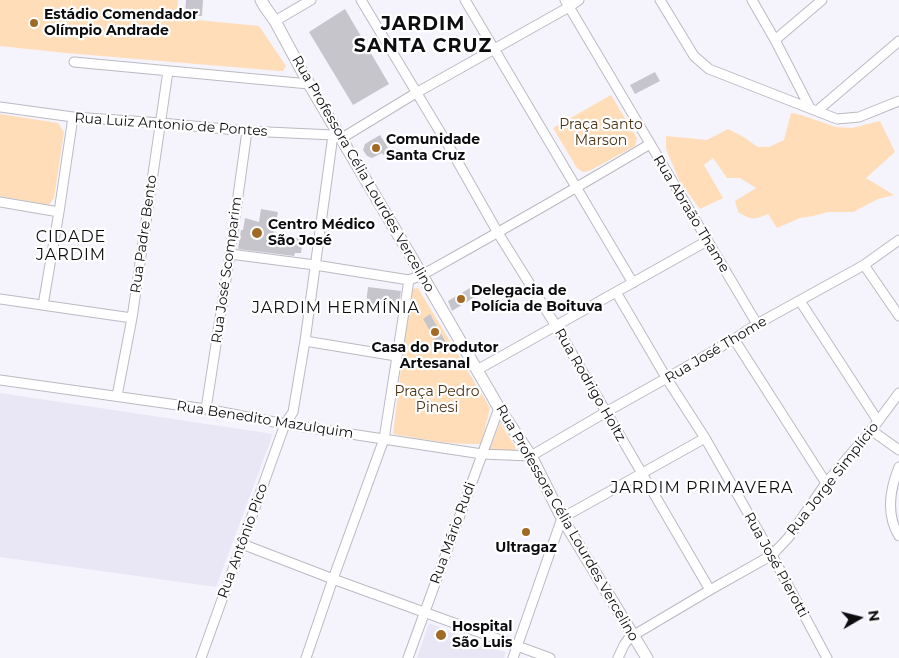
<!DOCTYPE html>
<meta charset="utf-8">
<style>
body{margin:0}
#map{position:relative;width:899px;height:658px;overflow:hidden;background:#f5f4fc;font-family:Montserrat,sans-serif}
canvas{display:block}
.north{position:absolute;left:834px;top:593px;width:50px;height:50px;-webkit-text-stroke:4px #fff;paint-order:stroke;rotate:82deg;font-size:14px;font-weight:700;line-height:20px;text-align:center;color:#0d0c0f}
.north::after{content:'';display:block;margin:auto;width:18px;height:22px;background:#0d0c0f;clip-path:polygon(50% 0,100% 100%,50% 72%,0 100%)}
</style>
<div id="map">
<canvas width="899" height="658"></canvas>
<div class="north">N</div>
</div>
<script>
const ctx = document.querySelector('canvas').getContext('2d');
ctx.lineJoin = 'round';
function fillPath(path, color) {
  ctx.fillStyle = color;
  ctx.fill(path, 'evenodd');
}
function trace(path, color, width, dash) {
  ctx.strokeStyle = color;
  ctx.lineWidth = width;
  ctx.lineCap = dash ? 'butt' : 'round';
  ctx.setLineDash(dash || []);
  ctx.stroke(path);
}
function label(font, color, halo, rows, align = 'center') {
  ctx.font = font + ' Montserrat,sans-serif';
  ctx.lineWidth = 4.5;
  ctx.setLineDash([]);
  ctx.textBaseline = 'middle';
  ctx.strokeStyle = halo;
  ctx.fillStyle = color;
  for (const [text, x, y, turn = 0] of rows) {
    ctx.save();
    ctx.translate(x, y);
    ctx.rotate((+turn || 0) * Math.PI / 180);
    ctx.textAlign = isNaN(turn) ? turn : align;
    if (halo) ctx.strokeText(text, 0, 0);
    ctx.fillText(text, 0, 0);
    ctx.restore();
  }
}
fillPath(new Path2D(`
 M0,393L273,434L216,587L0,557Z
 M429,623L486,647L506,652L504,658H417Z`), '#e9e7f5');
fillPath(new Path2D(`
 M0,0H71V11L72,0H178L177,18L259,26L286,66L283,71H280L66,53L0,46Z
 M611,95L637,138L635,146L589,171L583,172L577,168L553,128Z
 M791,113L801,115L836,127L852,128L880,121L895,152L866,178L894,195L878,199L853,212H828L813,216L800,218L777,228L768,214C754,220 751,220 738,212L735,201L756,188L740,178H727L713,158L704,165L723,198L700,209L680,182L666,149V136L707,140L728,129L742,136L758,147H769L784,140Z
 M0,114L58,123L64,132L54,198L49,205L0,196Z
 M418,288L490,408L481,444C452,445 421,439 393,434L409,303L412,289Z
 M500,423L516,448V451L513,453L490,449Z`), '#ffddb8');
fillPath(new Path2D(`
 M186,0H203L202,16L185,15Z
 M345,9L389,84L353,105L309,32Z
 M655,72L660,81L635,94L630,85Z
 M380,135L390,151L383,155L382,153L372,158L367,156L363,150L365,144Z
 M261,209L278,212L274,234L303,239L301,253H295L294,256L238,249L241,230H243L245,218L259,222Z
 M368,287L401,291L398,308L366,304Z
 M470,288L475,297L452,311L448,301Z
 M430,314L448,346L441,350L423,319Z`), '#c6c5cc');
const minor = new Path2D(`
 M361,0L451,150L498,233L556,326L710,590
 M465,0L633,283
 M565,0L757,324
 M660,0L694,56L709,69L837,119L859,117L899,101
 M752,0L775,40L810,108
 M275,21L311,0
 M775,40L822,0
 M74,62L309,84
 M0,107L73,117L161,123L247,131L333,135L342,138L416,93L569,7L579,0
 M817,111L899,41
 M0,202L59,212
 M230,254L315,265L409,280
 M864,265L899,316
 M616,292L667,379L705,438L772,555L827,658
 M0,299L132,318
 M800,301L878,421
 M43,305L59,212L73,117
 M734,339L826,483
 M305,341L396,356
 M477,370L707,241
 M0,380L206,409L285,424L482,454L531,456L606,412L681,370L734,339L757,324L864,265L899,240
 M117,396L132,318L168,71
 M206,409L230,254L247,131
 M871,430L899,450
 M899,467C890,489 886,515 899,536
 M242,544L333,579L550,658
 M201,658L285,424L293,412L305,341L333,135
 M306,658L333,579L384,439L409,280L422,275C499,232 575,189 650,144
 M408,658L499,408
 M513,658L562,518L705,438
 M618,658L624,645L629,638L710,590L772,555L788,538L826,483L873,428L899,393`);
const major = new Path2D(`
 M261,0L265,7L275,21L309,84L422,275L499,408L531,456L562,518L647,658`);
trace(minor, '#bbbac2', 11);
trace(major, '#bbbac2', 13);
trace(minor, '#fff', 9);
trace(major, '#fff', 11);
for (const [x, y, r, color] of [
 [34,23,5,"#a06a24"],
 [376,148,5,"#a06a24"],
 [257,233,6,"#a06a24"],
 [461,299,5,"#a06a24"],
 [435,332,5,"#a06a24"],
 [526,532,5,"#a06a24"],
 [441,635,6,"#a06a24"]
]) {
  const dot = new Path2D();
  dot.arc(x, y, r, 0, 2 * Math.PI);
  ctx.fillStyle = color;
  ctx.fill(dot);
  trace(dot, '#fff', 2);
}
label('bold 14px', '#0d0c0f', '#fff', [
 ["Estádio Comendador",44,15],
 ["Olímpio Andrade",44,31],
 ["Comunidade",386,140],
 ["Santa Cruz",386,156],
 ["Centro Médico",268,225],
 ["São José",268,241],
 ["Delegacia de",471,291],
 ["Polícia de Boituva",471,307],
 ["Casa do Produtor",435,348,"center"],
 ["Artesanal",435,364,"center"],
 ["Ultragaz",526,548,"center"],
 ["Hospital",452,627],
 ["São Luis",452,643]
], 'left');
label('14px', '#0d0c0f', '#fff', [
 ["Rua Luiz Antonio de Pontes",171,125,4],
 ["Rua Professora Célia Lourdes Vercelino",363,174,60],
 ["Rua Abraão Thame",691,214,59],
 ["Rua Padre Bento",144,234,-82],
 ["Rua José Scomparim",227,270,-82],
 ["Rua José Thome",716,350,-31],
 ["Rua Rodrigo Holtz",590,385,60],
 ["Rua Benedito Mazulquim",265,420,9],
 ["Rua Jorge Simplício",833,479,-52],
 ["Rua Professora Célia Lourdes Vercelino",567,523,60],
 ["Rua Mário Rudi",453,533,-70],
 ["Rua Antônio Pico",243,541,-70],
 ["Rua José Pierotti",776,565,61]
]);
label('14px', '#4c3211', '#fff', [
 ["Praça Santo",601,125],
 ["Marson",601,141],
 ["Praça Pedro",437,392],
 ["Pinesi",437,408]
]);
ctx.letterSpacing = '1px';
label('16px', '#0d0c0f', '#fff', [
 ["CIDADE",71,237],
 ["JARDIM",71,255],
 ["JARDIM HERMÍNIA",336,308],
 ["JARDIM PRIMAVERA",702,488]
]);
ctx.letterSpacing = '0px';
ctx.letterSpacing = '1px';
label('bold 19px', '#0d0c0f', '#fff', [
 ["JARDIM",423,24],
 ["SANTA CRUZ",423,46]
]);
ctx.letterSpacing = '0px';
</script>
